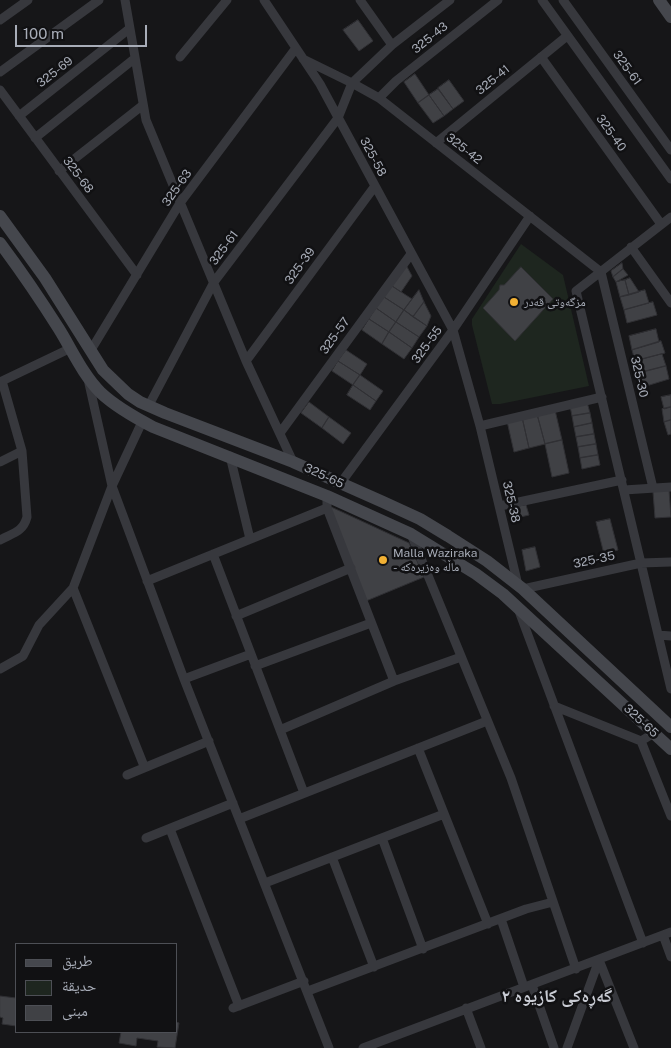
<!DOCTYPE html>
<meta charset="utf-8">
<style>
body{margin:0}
#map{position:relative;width:671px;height:1048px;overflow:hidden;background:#161618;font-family:"Public Sans","Noto Naskh Arabic",sans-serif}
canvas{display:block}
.legend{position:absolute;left:15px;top:943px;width:162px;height:90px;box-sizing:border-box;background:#111113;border:1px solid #4d4f55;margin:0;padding:6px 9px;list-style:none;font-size:15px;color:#a8adb8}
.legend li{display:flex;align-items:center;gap:10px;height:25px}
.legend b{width:25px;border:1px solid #4d4f55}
.scale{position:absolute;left:15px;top:25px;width:132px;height:22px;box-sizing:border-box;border:2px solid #a8adb8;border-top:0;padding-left:6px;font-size:15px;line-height:18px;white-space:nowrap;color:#a8adb8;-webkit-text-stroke:4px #111113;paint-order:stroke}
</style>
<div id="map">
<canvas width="671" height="1048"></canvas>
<ul class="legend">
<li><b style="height:6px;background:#45474d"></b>طريق</li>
<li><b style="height:14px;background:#1e261f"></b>حديقة</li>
<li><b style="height:14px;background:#404145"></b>مبنى</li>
</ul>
<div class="scale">100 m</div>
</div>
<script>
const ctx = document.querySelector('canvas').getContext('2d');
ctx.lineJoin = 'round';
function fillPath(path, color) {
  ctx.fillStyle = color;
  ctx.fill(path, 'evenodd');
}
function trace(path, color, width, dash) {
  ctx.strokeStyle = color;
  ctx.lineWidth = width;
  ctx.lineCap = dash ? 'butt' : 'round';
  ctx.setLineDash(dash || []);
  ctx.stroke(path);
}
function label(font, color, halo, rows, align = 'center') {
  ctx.font = font + ' "Public Sans","Noto Naskh Arabic",sans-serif';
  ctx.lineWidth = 5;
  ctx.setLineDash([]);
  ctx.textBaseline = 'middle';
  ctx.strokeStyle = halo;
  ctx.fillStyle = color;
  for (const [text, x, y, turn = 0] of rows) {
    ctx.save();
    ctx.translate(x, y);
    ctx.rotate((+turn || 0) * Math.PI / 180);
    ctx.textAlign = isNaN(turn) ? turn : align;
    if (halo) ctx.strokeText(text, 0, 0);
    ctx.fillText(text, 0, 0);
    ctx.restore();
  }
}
fillPath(new Path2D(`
 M521,244L563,275L589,386L500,404H492L472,325V319Z`), '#1e261f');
const building = new Path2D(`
 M358,20L373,41L359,51L343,30Z
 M415,74L429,95L418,103L404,82Z
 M449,80L464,101L453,109L438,88Z
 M438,89L453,109L444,116L429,95Z
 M429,95L444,116L433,123L418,103Z
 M622,263L623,269L613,277L611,271Z
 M406,265L412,276L401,292L392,286Z
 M521,267L553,299L515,341L483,308L499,290L500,285H504Z
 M623,269L628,275L616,282L613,277Z
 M630,278L639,292L629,295L625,280Z
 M625,280L629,295L620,297L616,282Z
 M392,286L412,299L404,310L384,297Z
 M419,290L424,302L413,317L404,310Z
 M645,290L649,303L624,310L620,297Z
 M384,297L404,310L396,322L376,308Z
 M424,302L431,316L427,326L413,317Z
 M653,302L657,315L627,323L624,310Z
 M376,308L396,322L389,332L369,319Z
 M404,310L427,326L419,337L396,322Z
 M369,319L389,332L382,344L362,330Z
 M396,322L419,337L412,348L389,332Z
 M656,329L659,342L632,350L629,336Z
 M389,332L412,348L404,359L382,344Z
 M661,341L665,353L635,361L632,350Z
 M346,350L367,364L360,375L338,361Z
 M662,354L666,366L639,373L635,361Z
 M338,361L360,375L353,385L332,371Z
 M666,366L669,379L643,387L639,373Z
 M360,375L383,391L376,401L353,385Z
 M353,385L376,401L370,410L347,395Z
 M671,395V407L664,409L661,397Z
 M309,402L329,417L322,428L301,413Z
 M587,402L590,413L572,416L570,406Z
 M671,407V420L664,422L662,409Z
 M555,410L562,440L545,444L537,414Z
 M590,413L592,423L574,427L572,416Z
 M537,414L545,444L529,448L522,417Z
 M329,417L351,433L343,444L322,428Z
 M522,417L529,448L514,452L507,421Z
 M671,420V434L668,435L664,422Z
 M592,423L594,434L576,437L574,427Z
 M594,434L596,444L578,447L576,437Z
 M562,440L569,473L552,477L545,444Z
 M596,444L598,455L580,458L578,447Z
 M598,455L600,465L582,469L580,458Z
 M669,490L671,517L655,518L653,492Z
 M526,505L529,515L512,519L510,508Z
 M329,506L409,543L424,577L366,601Z
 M610,519L618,550L604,554L596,522Z
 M535,547L540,567L526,571L522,550Z
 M0,996L16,998V1026L2,1024L3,1018L0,1017Z
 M176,1022L179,1023L175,1048L157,1047L158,1041L137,1038L136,1046L119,1043L121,1032H176Z`);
fillPath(building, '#404145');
trace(building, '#303034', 1);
trace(new Path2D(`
 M125,0L146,120L246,361L293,462
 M264,0L320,84L453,330L480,426L518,585
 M360,0L392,45
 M542,0L671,179
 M563,0L671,150
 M0,20L28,0
 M180,57L227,0
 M541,57L661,224
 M303,59L352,83L379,98L601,272L653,488
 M0,72L99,0
 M0,90L137,275
 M379,98L396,81L498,0
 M19,116L129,29
 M35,138L134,59
 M436,143L567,36
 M59,171L143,105
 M671,217L576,291L671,689
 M631,247L671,303
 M91,350L180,203L296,48
 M246,361L375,186
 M88,379L112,486L184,679L329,1048
 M0,382L71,348
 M149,405L214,282L338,118L352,83L392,45L450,0
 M142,422L112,486L73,588L144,766
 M480,426L602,397
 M280,433L411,254
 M230,456L250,539
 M0,462L22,451
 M340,484L453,330L530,216
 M624,490L671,487
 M327,496V508L394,681
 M500,506L622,480
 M411,534L511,778L576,969
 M0,540C13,533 23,532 27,517L22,451L2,381
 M213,554L304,793
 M147,581L327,508
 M523,589L641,563L671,562
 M519,611L643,943
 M236,616L351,568
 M658,635L671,636
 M255,666L371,623
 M0,669L23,656L39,625L73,588
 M184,679L251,654
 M554,706L641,741
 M280,730L394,681L461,657
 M654,733L641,741L671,816
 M418,748L488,924
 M127,775L209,741
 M239,819L487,721
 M170,829L239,1006
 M146,838L233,803
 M382,838L423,949
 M332,857L374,967
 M265,883L444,814
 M501,919L524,987
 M663,935L671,957
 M599,960L634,1048
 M532,985L554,1048
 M308,991L526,909L553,902
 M233,1008L304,981
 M466,1008L481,1048
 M363,1048L671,932
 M567,1048L599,960`), '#37383d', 9);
trace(new Path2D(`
 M659,0L671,17
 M0,216L45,278L103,370L128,394L140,402L165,413L293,462L383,502L420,519L448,536L487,561L523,589L671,727
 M0,243C21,271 40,299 59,329C72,350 83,375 101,393C116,407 134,417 153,427L327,496L411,534L476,574L503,594L671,749`), '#45474d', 12);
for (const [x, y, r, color] of [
 [514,302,5,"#f2b134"],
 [383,560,5,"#f2b134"]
]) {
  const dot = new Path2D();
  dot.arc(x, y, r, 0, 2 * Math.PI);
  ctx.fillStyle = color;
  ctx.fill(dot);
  trace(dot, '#111113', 2);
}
label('12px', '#a8adb8', '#111113', [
 ["325-43",430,38,-39],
 ["325-61",627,68,54],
 ["325-69",55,72,-38],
 ["325-41",493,80,-39],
 ["325-40",611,133,54],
 ["325-42",464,149,38],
 ["325-58",373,157,62],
 ["325-68",78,175,53],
 ["325-63",177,188,-55],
 ["325-61",224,248,-53],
 ["325-39",300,266,-54],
 ["325-57",335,336,-54],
 ["325-55",427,345,-54],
 ["325-30",639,377,77],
 ["325-65",324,476,25],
 ["325-38",511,502,77],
 ["325-35",594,560,-12],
 ["325-65",641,721,43]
]);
label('12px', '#a8adb8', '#111113', [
 ["مزگەوتی قەدر",524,302],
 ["Malla Waziraka",393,553],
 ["- ماڵە وەزیرەکە",393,567]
], 'left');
label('bold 18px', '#c9ccd4', '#111113', [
 ["گەڕەکی کازیوە ٢",557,996]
]);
</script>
